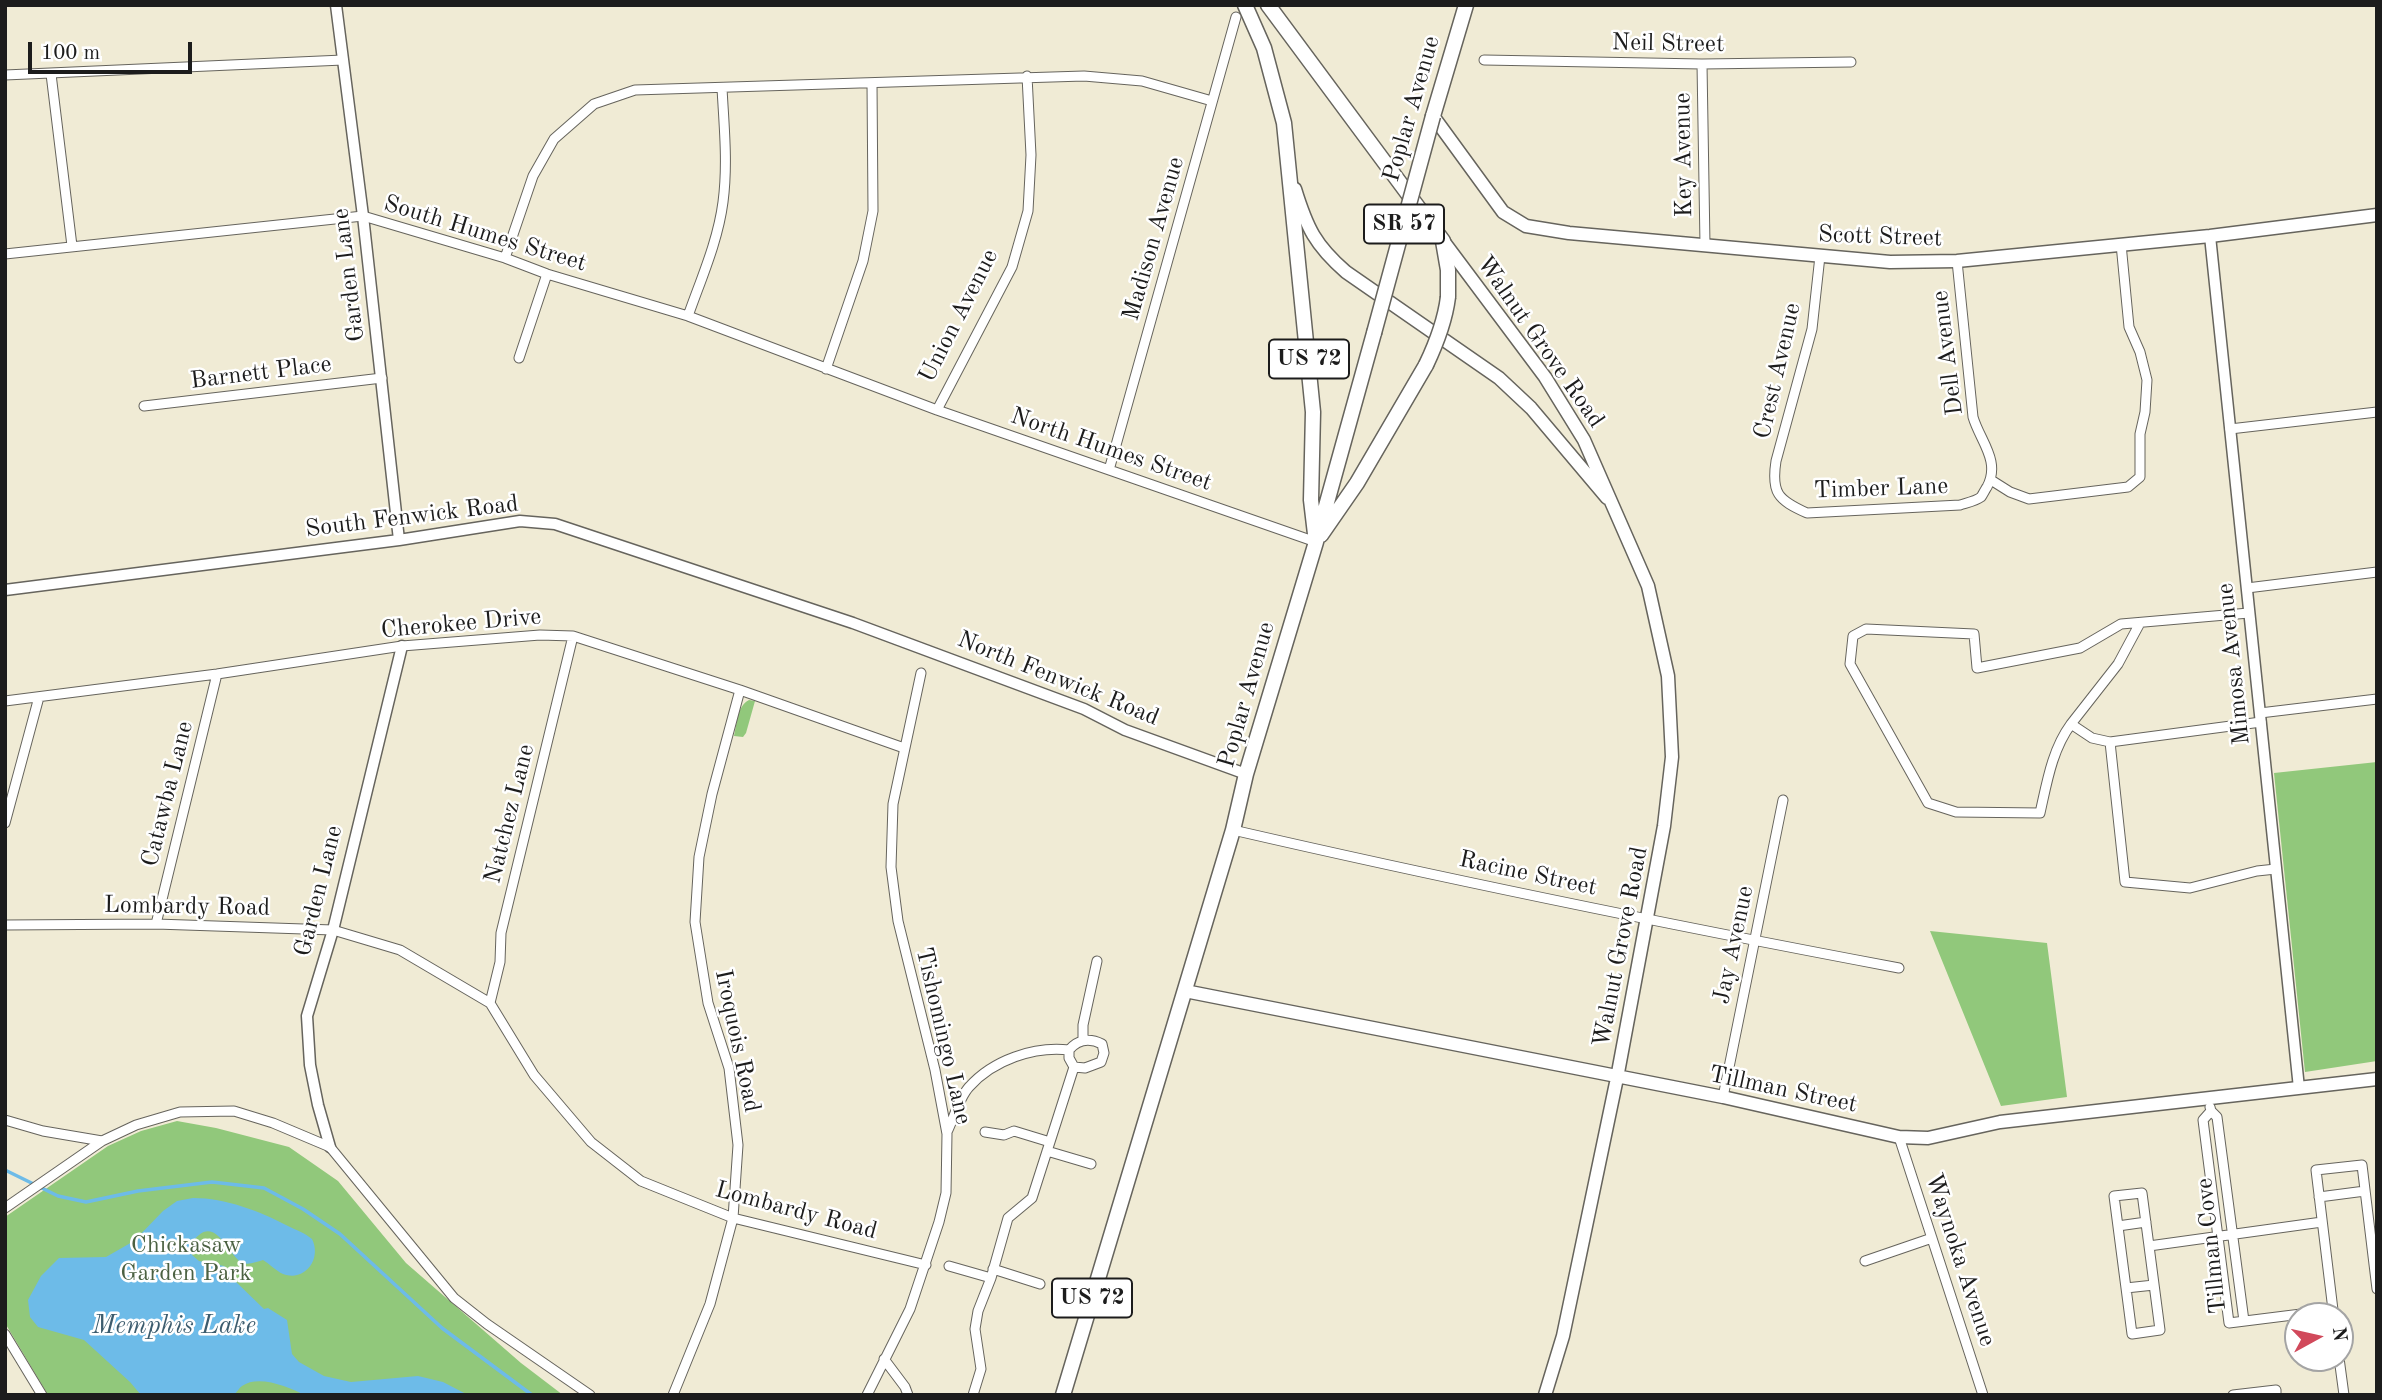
<!DOCTYPE html>
<style>
body{margin:0}
#map{position:relative;width:2382px;height:1400px;overflow:hidden;background:#f0ebd5;font-family:"Old Standard TT",serif}
canvas{display:block}
.frame{position:absolute;inset:0;border:7px solid #1c1c1c;pointer-events:none}
.north{position:absolute;left:2284px;top:1302px;width:70px;height:70px;box-sizing:border-box;background:#fff;border:2px solid #a4a4a4;border-radius:50%;rotate:82deg;font-size:19px;font-weight:700;line-height:28px;text-align:center;color:#1c1c1c}
.north::after{content:'';display:block;margin:auto;width:24px;height:32px;background:#d1495b;clip-path:polygon(50% 0,100% 100%,50% 72%,0 100%)}
.scale{position:absolute;left:28px;top:42px;width:164px;height:32px;box-sizing:border-box;border:4px solid #1c1c1c;border-top:0;padding-left:9px;font-size:21px;line-height:24px;white-space:nowrap;color:#1c1c1c;-webkit-text-stroke:5px #fff;paint-order:stroke}
</style>
<div id="map">
<canvas width="2382" height="1400"></canvas>
<div class="frame"></div>
<div class="north">N</div>
<div class="scale">100 m</div>
</div>
<script>
const ctx = document.querySelector('canvas').getContext('2d');
ctx.lineJoin = 'round';
function fillPath(path, color) {
  ctx.fillStyle = color;
  ctx.fill(path, 'evenodd');
}
function trace(path, color, width, dash) {
  ctx.strokeStyle = color;
  ctx.lineWidth = width;
  ctx.lineCap = dash ? 'butt' : 'round';
  ctx.setLineDash(dash || []);
  ctx.stroke(path);
}
function label(font, color, halo, rows, align = 'center') {
  ctx.font = font + ' "Old Standard TT",serif';
  ctx.lineWidth = 5;
  ctx.setLineDash([]);
  ctx.textBaseline = 'middle';
  ctx.strokeStyle = halo;
  ctx.fillStyle = color;
  for (const [text, x, y, turn = 0] of rows) {
    ctx.save();
    ctx.translate(x, y);
    ctx.rotate((+turn || 0) * Math.PI / 180);
    ctx.textAlign = isNaN(turn) ? turn : align;
    if (halo) ctx.strokeText(text, 0, 0);
    ctx.fillText(text, 0, 0);
    ctx.restore();
  }
}
fillPath(new Path2D(`
 M749,700L755,701L746,733L743,737L734,736C737,724 737,706 749,700Z
 M2377,762V1061L2305,1072L2274,773Z
 M1930,931L2047,943L2067,1097L2001,1106Z
 M177,1121L216,1128L289,1147L338,1181L406,1263L521,1363L563,1395H48L5,1323V1217L108,1146L141,1131Z`), '#91c87b');
fillPath(new Path2D(`
 M193,1198C226,1198 259,1211 288,1226C296,1230 305,1233 312,1239C322,1259 305,1282 283,1274C276,1271 270,1264 263,1260C256,1262 247,1266 241,1262C229,1255 217,1220 199,1235C192,1240 191,1248 192,1255L199,1261L224,1266L235,1275L234,1280L264,1309L268,1308L287,1320L292,1354L299,1362L324,1376L351,1382L418,1376L443,1382L468,1395H305C289,1387 258,1374 242,1386C239,1388 237,1392 234,1395H141L130,1382L84,1340L38,1327L30,1317L28,1300L41,1276L59,1258L106,1257L134,1241L163,1211L177,1201Z`), '#6dbbe8');
trace(new Path2D(`
 M5,1170L58,1196L86,1202L138,1191L212,1182L264,1188L303,1209L340,1234L442,1328L532,1395`), '#6dbbe8', 3.5);
const minor = new Path2D(`
 M1484,60L1702,64L1851,62
 M1702,64L1705,245
 M51,74L72,246
 M5,75L343,60
 M5,254L363,216L505,258L547,274L688,316L937,410L1316,542
 M1820,256L1812,329L1776,461C1771,493 1778,500 1807,513L1960,505C1966,503 1976,501 1981,497C1982,496 1986,488 1987,487C2001,461 1980,441 1973,417L1957,261
 M505,258L533,176L554,139L594,104L635,90L1084,76L1142,81L1212,101
 M688,316C701,279 718,241 723,202C728,164 724,126 722,88
 M519,358L547,274
 M826,369L863,261L873,211L872,83
 M144,406L382,378
 M937,410L1012,267L1028,211L1031,155L1027,76
 M2230,429L2377,412
 M1109,470L1236,17
 M1991,480L2010,492L2029,499L2128,487L2140,477V434L2145,412L2147,380L2140,352L2129,327L2121,244
 M2247,588L2377,572
 M2249,613L2121,624L2080,648L1977,668L1974,634L1866,629L1853,636L1850,664L1928,803L1956,812L2040,813C2047,782 2052,750 2071,724L2092,738L2110,742L2261,722
 M5,701L217,674L402,646L540,635L573,636L740,690L904,748
 M2260,713L2377,699
 M2071,724L2118,664L2140,623
 M2110,742L2125,882L2190,888L2257,871L2276,869
 M5,823L39,697
 M1233,830C1454,881 1676,926 1899,968
 M156,924L217,674
 M5,925L156,924L333,930L400,950L490,1003L534,1075L591,1142L641,1181L733,1218L926,1265
 M490,1003L500,962L501,933L573,636
 M1083,1040V1025L1097,961
 M1723,1097L1783,800
 M2210,1107L2211,1111L2217,1117L2244,1321
 M2211,1111L2203,1120L2229,1323L2333,1310L2316,1170L2362,1165L2377,1289
 M5,1120L43,1131L102,1141L136,1125L180,1112L234,1111L273,1123L330,1147L454,1298L487,1324L590,1395
 M947,1132C954,1118 959,1098 969,1087C993,1060 1034,1046 1069,1050
 M985,1132L1004,1135L1014,1131L1050,1142
 M1899,1137L1983,1395
 M1047,1151L1091,1164
 M2319,1197L2365,1191
 M5,1208L102,1141
 M2118,1226L2146,1222
 M2149,1246L2160,1330L2132,1334L2114,1196L2142,1193L2149,1246L2322,1222
 M1865,1261L1932,1238
 M949,1266L991,1278
 M993,1269L1040,1284
 M2126,1288L2154,1285
 M5,1334L42,1395
 M2339,1358L2344,1395
 M884,1359L905,1387L908,1395
 M673,1395L710,1304L733,1218L738,1145L729,1068L708,1003L695,922L699,857L712,794L740,690
 M867,1395L910,1309L939,1222L946,1193L947,1134L935,1070L898,921L891,867L893,804L921,673
 M973,1395L981,1369L975,1329L978,1311L991,1278L1008,1218L1032,1198L1074,1067L1069,1058V1050C1078,1039 1090,1038 1102,1044L1104,1053L1101,1062L1085,1068L1074,1067
 M2233,1395L2276,1390V1395`);
const tertiary = new Path2D(`
 M336,5L363,216L399,540
 M2210,236L2299,1088
 M5,590L399,540L520,521L555,524L853,623L1084,709L1125,730L1246,774
 M330,1147L318,1105L310,1065L307,1016L333,930L402,646`);
const secondary = new Path2D(`
 M1433,116L1503,212L1526,226L1569,233L1890,262L1957,261L2210,236L2377,215
 M1295,189C1307,228 1315,245 1346,272L1499,378L1531,408L1607,498
 M1444,242L1545,377L1584,440L1648,586L1668,676L1672,757L1664,826L1617,1078L1563,1336L1545,1395
 M1185,991L1723,1097L1899,1137L1928,1138L2000,1122L2377,1079`);
const primary = new Path2D(`
 M1245,5L1264,48L1284,123L1313,412L1311,500L1315,534
 M1268,5L1443,241L1448,270V297
 M1433,116L1466,5
 M1321,535L1357,483L1426,365
 M1063,1395L1233,830L1246,774L1316,542L1374,333`);
trace(minor, '#66645d', 11);
trace(tertiary, '#66645d', 13);
trace(secondary, '#66645d', 15);
trace(primary, '#66645d', 17);
trace(minor, '#fff', 9);
trace(tertiary, '#fff', 10);
trace(secondary, '#fff', 12);
trace(primary, '#fff', 14);
const primaryBridge = new Path2D(`
 M1374,333L1433,116
 M1426,365C1437,342 1445,321 1448,297`);
trace(primaryBridge, '#66645d', 17, []);
trace(primaryBridge, '#fff', 14);
for (const [x, y, w] of [
 [1404,224,80],
 [1309,359,80],
 [1092,1298,80]
]) {
  const box = new Path2D();
  box.roundRect(x - w / 2, y - 19.5, w, 39, 5);
  ctx.fillStyle = '#fff';
  ctx.fill(box);
  trace(box, '#1c1c1c', 2);
}
label('bold 23px', '#1c1c1c', null, [
 ["SR 57",1404,224],
 ["US 72",1309,359],
 ["US 72",1092,1298]
]);
label('24px', '#1c1c1c', '#fff', [
 ["Neil Street",1668,44,1],
 ["Poplar Avenue",1412,109,-74],
 ["Key Avenue",1684,155,-91],
 ["South Humes Street",485,234,17],
 ["Scott Street",1880,237,2],
 ["Madison Avenue",1154,239,-74],
 ["Garden Lane",349,275,-97],
 ["Union Avenue",959,316,-63],
 ["Walnut Grove Road",1540,342,55],
 ["Dell Avenue",1948,353,-97],
 ["Crest Avenue",1778,371,-77],
 ["Barnett Place",261,373,-7],
 ["North Humes Street",1111,450,19],
 ["Timber Lane",1881,489,-2],
 ["South Fenwick Road",412,517,-7],
 ["Cherokee Drive",461,624,-5],
 ["Mimosa Avenue",2234,664,-96],
 ["North Fenwick Road",1058,679,22],
 ["Poplar Avenue",1247,695,-74],
 ["Catawba Lane",168,794,-76],
 ["Natchez Lane",510,814,-76],
 ["Racine Street",1528,874,12],
 ["Garden Lane",319,891,-76],
 ["Lombardy Road",187,907,1],
 ["Jay Avenue",1734,945,-78],
 ["Walnut Grove Road",1621,947,-79],
 ["Tishomingo Lane",943,1036,77],
 ["Iroquois Road",737,1041,78],
 ["Tillman Street",1783,1090,12],
 ["Lombardy Road",796,1211,15],
 ["Tillman Cove",2212,1246,-96],
 ["Waynoka Avenue",1960,1260,72]
]);
label('24px', '#4b6142', '#fff', [
 ["Chickasaw",186,1246],
 ["Garden Park",186,1274]
]);
label('italic 26px', '#3c5c6e', '#fff', [
 ["Memphis Lake",174,1326]
]);
</script>
